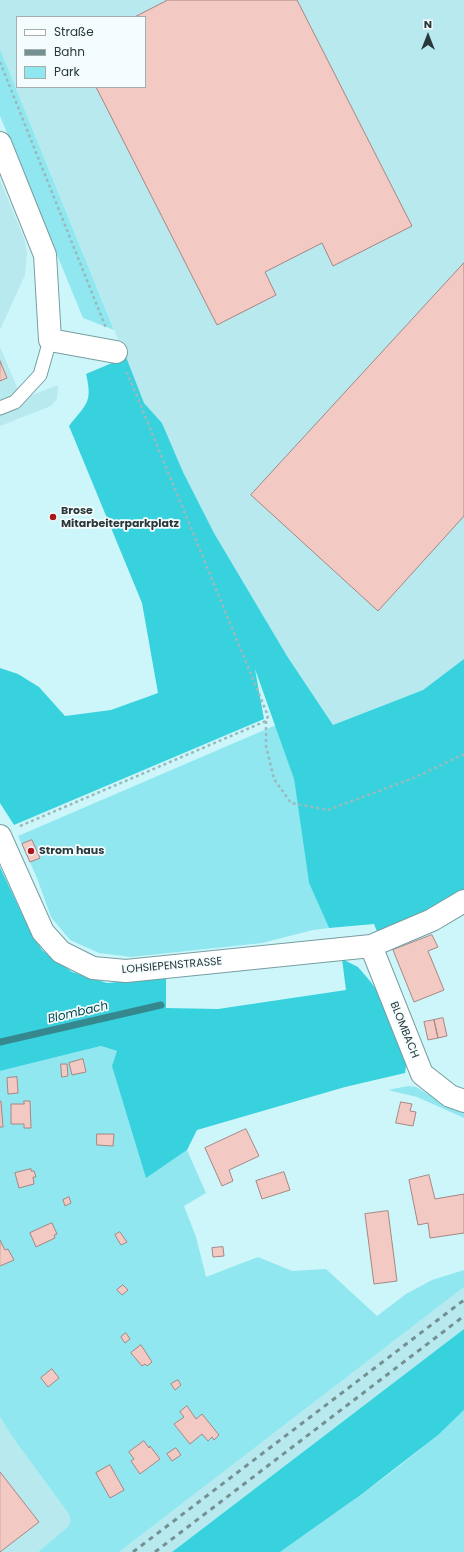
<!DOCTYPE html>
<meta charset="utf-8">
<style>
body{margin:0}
#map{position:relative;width:464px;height:1552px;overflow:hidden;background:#cdf6fa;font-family:Poppins,sans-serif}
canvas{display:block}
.legend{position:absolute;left:16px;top:16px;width:130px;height:72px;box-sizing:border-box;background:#f4fcfd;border:1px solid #a3aeaf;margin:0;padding:5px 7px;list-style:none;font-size:12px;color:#29393b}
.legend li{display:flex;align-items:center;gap:8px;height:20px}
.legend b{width:20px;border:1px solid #a3aeaf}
.north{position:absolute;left:408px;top:16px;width:40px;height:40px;-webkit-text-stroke:3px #f4fcfd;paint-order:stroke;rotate:0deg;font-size:11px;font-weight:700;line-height:16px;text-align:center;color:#29393b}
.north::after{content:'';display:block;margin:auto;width:14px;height:18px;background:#29393b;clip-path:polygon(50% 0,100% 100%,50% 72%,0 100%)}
</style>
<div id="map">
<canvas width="464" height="1552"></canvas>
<ul class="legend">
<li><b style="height:5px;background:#fff"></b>Straße</li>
<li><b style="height:5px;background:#759093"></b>Bahn</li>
<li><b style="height:11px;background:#90e7ef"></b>Park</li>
</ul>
<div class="north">N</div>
</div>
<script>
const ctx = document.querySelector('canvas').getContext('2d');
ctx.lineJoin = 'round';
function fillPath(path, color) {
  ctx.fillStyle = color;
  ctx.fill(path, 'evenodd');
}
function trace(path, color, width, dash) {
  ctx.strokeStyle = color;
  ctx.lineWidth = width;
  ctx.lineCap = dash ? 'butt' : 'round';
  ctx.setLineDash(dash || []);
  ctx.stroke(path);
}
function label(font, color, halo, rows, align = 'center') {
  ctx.font = font + ' Poppins,sans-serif';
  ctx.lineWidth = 3.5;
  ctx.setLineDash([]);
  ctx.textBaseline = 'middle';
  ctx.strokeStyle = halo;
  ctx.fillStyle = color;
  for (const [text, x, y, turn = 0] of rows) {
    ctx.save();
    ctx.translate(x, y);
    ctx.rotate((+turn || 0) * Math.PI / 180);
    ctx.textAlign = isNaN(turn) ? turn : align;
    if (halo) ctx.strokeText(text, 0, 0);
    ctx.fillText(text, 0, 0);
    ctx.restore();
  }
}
fillPath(new Path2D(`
 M0,0H464V659L423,690L333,725L287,656L214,533L183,472L162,423L144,403L0,49ZM17,17H145V87H17Z
 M0,180L24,238L27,253L25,275L0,330Z
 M0,347L22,399L58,385L57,399L51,406L0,426Z
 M464,1287V1329L172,1552H119Z
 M0,1417L16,1442L69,1514L71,1521L69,1527L38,1552H0Z`), '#b7e9ee');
fillPath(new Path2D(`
 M0,49L114,330L83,318L0,116Z
 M276,725L294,779L309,883L329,928L313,930L262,943L131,957L99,953L70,940L51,917L37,878L18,836Z
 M101,1046L117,1051L146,1177L187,1150L206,1193L184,1206L196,1237L206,1277L258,1257L292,1271L326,1269L377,1316L406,1294L432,1280L464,1270V1287L119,1552H38L68,1527L71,1521L69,1514L16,1442L0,1417V1071Z
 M408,1086L416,1087L433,1097L464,1109V1118L417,1097L388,1090Z
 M464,1410V1552H280C343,1507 409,1464 464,1410Z`), '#90e7ef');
fillPath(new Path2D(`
 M126,357L144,403L162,423L183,472L214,533L287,656L333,725L423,690L464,659V895L378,934L374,924L329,928L309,883L294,779L255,669L264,719L14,825L0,803V668L18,674L39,687L65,716L111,710L158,693L142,603L69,426C86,404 93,403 86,374Z
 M0,867L24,918L42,950L72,972L107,983L166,978V1008L218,1009L346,990L342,959L358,967L370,981L380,995L407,1059L405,1073L345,1087L197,1130L187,1150L146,1178L112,1066L117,1051L101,1046L0,1071Z
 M464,1329V1410L438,1435L362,1494L280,1552H172Z`), '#38d2de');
trace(new Path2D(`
 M0,1042L161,1005`), '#36888f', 7);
const building = new Path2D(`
 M168,0H297L412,226L333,266L322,243L265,272L276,295L217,325L96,87H145V17H135Z
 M464,263V516L378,611L251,495Z
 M0,361L7,378L0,381Z
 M32,840L40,858L30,862L22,844Z
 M432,935L438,947L428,951L444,990L414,1002L393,950Z
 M443,1018L447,1036L438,1038L434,1020Z
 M434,1020L438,1038L428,1040L424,1022Z
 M83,1059L86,1072L72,1075L69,1063Z
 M61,1064H67L68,1076L62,1077Z
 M17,1077L18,1093L8,1094L7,1078Z
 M0,1101H1L3,1127H0Z
 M24,1101H30L31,1128H24V1124H11V1104H24Z
 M401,1102L412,1104L410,1111L416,1112L413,1126L396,1123Z
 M246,1129L259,1156L229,1170L233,1181L222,1186L205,1148Z
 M97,1134H114L113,1146L97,1145Z
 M31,1169V1171H34L36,1177H33L34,1184L19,1188L15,1173Z
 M284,1172L290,1190L262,1199L256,1181Z
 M429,1175L435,1199L464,1194V1233L430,1238L428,1223L418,1225L409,1180Z
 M69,1197L71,1203L65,1206L63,1200Z
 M388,1211L397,1281L374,1284L365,1214Z
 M52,1223L57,1234L54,1235L55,1238L36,1247L30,1233Z
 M120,1232L127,1242L121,1245L115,1235Z
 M0,1240L5,1250L8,1249L14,1260L0,1266Z
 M223,1247L224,1256L213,1257L212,1248Z
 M123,1285L128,1290L122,1295L117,1290Z
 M126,1333L130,1339L125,1343L121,1337Z
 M141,1345L152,1362L147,1366L145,1364L142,1366L131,1353Z
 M52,1369L59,1378L48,1387L41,1378Z
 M178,1380L181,1385L175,1390L171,1384Z
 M187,1406L196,1419L202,1414L219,1435L214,1440L212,1437L208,1441L202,1434L190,1444L174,1424L184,1417L180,1412Z
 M144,1441L149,1448L150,1446L160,1459L140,1474L131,1461L134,1459L129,1452Z
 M176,1448L181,1455L172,1461L167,1454Z
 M110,1465L124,1490L110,1498L96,1473Z
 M0,1472L39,1522L0,1552Z`);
fillPath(building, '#f3c9c3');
trace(building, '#a88682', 1);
const lane = new Path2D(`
 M0,408L15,402L40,375L50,340`);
const street = new Path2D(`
 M0,143L45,255L50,340L116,352
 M0,836L43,932L61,952L93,968L126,971L371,946L432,920L464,901
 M371,946L422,1074L450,1096L464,1101`);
trace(lane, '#779ea1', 15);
trace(street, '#779ea1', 24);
trace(new Path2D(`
 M0,62L106,328
 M266,721V746L274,779L291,803L328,810L416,777L464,754
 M20,826L266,721L268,716L127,372`), '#99babd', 2.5, [3, 3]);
trace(lane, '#fff', 13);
trace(street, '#fff', 22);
trace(new Path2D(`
 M133,1552L464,1300
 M155,1552L464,1316`), '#759093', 3, [5, 5]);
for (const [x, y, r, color] of [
 [53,517,4,"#ab181c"],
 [31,851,4,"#ab181c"]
]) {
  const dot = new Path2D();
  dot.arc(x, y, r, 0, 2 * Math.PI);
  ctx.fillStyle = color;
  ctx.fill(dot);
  trace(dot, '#f4fcfd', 1.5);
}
label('bold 11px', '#29393b', '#f4fcfd', [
 ["Brose",61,511],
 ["Mitarbeiterparkplatz",61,524],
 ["Strom haus",39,851]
], 'left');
label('11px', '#29393b', '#f4fcfd', [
 ["LOHSIEPENSTRASSE",172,966,-5],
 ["BLOMBACH",404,1030,68]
]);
label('italic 12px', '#04494e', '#f4fcfd', [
 ["Blombach",78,1013,-13]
]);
</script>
